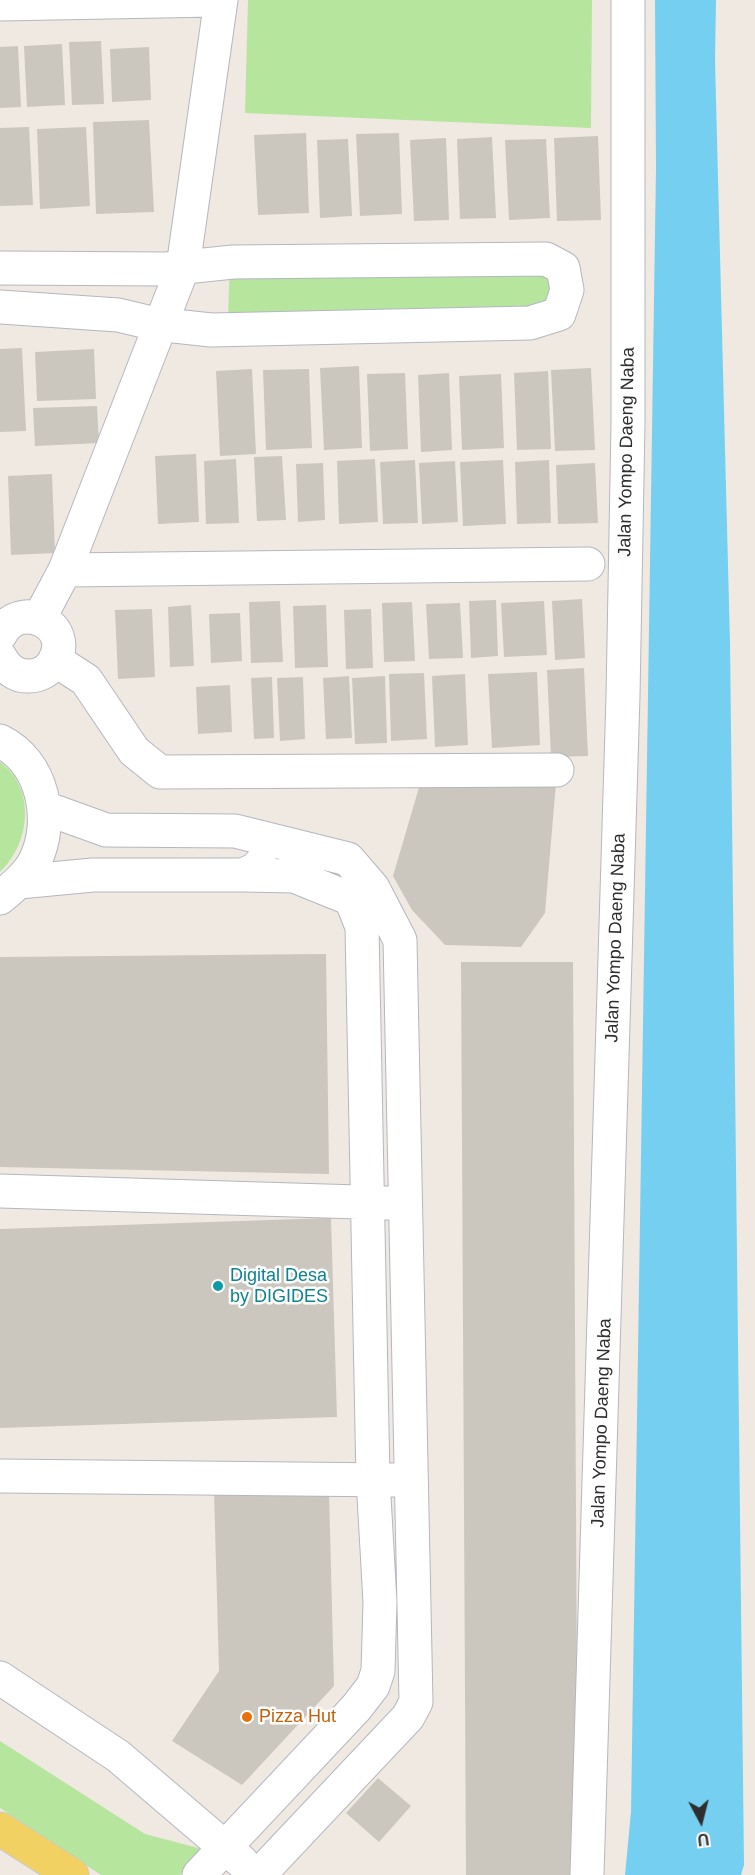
<!DOCTYPE html>
<style>
body{margin:0}
#map{position:relative;width:755px;height:1875px;overflow:hidden;background:#efe9e1;font-family:Arial,sans-serif}
canvas{display:block}
.north{position:absolute;left:671px;top:1791px;width:60px;height:60px;-webkit-text-stroke:4px #fff;paint-order:stroke;rotate:173deg;font-size:16px;font-weight:700;line-height:24px;text-align:center;color:#2e2e2e}
.north::after{content:'';display:block;margin:auto;width:21px;height:27px;background:#2e2e2e;clip-path:polygon(50% 0,100% 100%,50% 72%,0 100%)}
</style>
<div id="map">
<canvas width="755" height="1875"></canvas>
<div class="north">U</div>
</div>
<script>
const ctx = document.querySelector('canvas').getContext('2d');
ctx.lineJoin = 'round';
function fillPath(path, color) {
  ctx.fillStyle = color;
  ctx.fill(path, 'evenodd');
}
function trace(path, color, width, dash) {
  ctx.strokeStyle = color;
  ctx.lineWidth = width;
  ctx.lineCap = dash ? 'butt' : 'round';
  ctx.setLineDash(dash || []);
  ctx.stroke(path);
}
function label(font, color, halo, rows, align = 'center') {
  ctx.font = font + ' Arial,sans-serif';
  ctx.lineWidth = 5;
  ctx.setLineDash([]);
  ctx.textBaseline = 'middle';
  ctx.strokeStyle = halo;
  ctx.fillStyle = color;
  for (const [text, x, y, turn = 0] of rows) {
    ctx.save();
    ctx.translate(x, y);
    ctx.rotate((+turn || 0) * Math.PI / 180);
    ctx.textAlign = isNaN(turn) ? turn : align;
    if (halo) ctx.strokeText(text, 0, 0);
    ctx.fillText(text, 0, 0);
    ctx.restore();
  }
}
fillPath(new Path2D(`
 M248,0H592L591,128L245,113Z
 M230,254H571V326L228,321Z
 M0,762C37,789 30,844 0,872Z
 M0,1741L145,1834L202,1849L180,1875H101L0,1808Z`), '#b6e59e');
fillPath(new Path2D(`
 M655,0H716L715,61L730,643L744,1865L741,1875H625L631,1812L656,168Z`), '#75cff0');
fillPath(new Path2D(`
 M101,41L104,104L72,105L69,42Z
 M62,44L65,105L27,107L24,46Z
 M18,46L21,107L0,108V47Z
 M149,47L151,100L112,102L110,49Z
 M149,120L154,212L96,214L93,122Z
 M29,127L33,205L0,206V128Z
 M86,127L90,206L40,209L37,129Z
 M306,133L309,213L258,215L254,135Z
 M399,133L402,214L360,216L356,134Z
 M598,136L601,220L557,221L554,138Z
 M492,137L496,218L460,219L457,139Z
 M446,138L449,220L414,221L410,140Z
 M348,139L352,216L320,218L317,140Z
 M546,139L550,218L509,220L505,140Z
 M22,348L26,431L0,432V349Z
 M94,349L96,399L37,401L35,352Z
 M359,366L362,448L324,450L320,368Z
 M591,368L595,450L555,451L551,370Z
 M252,369L256,454L220,456L216,371Z
 M309,369L312,448L266,450L263,370Z
 M548,371L551,449L517,450L514,373Z
 M405,373L408,449L370,451L367,374Z
 M449,373L452,450L421,452L418,375Z
 M501,374L504,448L462,450L459,376Z
 M97,406L99,443L35,446L33,408Z
 M196,454L199,522L158,524L155,456Z
 M282,456L286,520L257,521L254,457Z
 M236,459L239,523L206,524L204,461Z
 M375,459L378,522L339,524L337,461Z
 M415,460L418,523L383,524L380,462Z
 M503,460L506,524L463,526L460,462Z
 M549,460L551,523L517,524L515,462Z
 M455,461L458,522L422,524L419,463Z
 M323,463L325,520L298,522L296,464Z
 M595,463L598,523L558,524L556,465Z
 M52,474L55,553L11,555L8,476Z
 M582,599L585,658L555,660L552,601Z
 M496,600L498,656L471,658L469,601Z
 M280,601L283,662L251,663L249,602Z
 M544,601L547,655L504,657L501,603Z
 M412,602L415,661L384,662L382,603Z
 M460,603L463,658L429,659L426,604Z
 M191,605L194,666L170,667L168,607Z
 M326,605L328,667L295,668L293,606Z
 M152,609L155,677L118,679L115,610Z
 M371,609L373,668L346,669L344,610Z
 M240,613L242,661L211,663L209,614Z
 M584,668L588,756L551,757L547,670Z
 M537,672L540,745L492,748L488,674Z
 M424,673L427,739L391,741L389,674Z
 M465,674L468,745L435,747L432,676Z
 M349,676L352,738L326,739L323,678Z
 M385,676L387,743L355,744L352,678Z
 M272,677L274,738L254,739L251,678Z
 M303,677L305,739L280,741L277,678Z
 M230,685L232,732L198,734L196,687Z
 M556,783L545,913L521,947L445,945L412,910L393,876L420,784Z
 M326,954L329,1174L0,1167V957Z
 M461,962H573L578,1875H466Z
 M331,1218L337,1417L0,1428V1229Z
 M214,1491L329,1492L334,1686L242,1785L172,1741L219,1671Z
 M378,1778L411,1806L379,1842L346,1813Z`), '#cbc7bf');
const minor = new Path2D(`
 M0,4L215,0
 M0,268L166,269L233,262L546,259L563,268L567,290L559,314L530,323L211,330L156,324L118,315L0,307
 M65,570L588,564
 M40,617L65,570L183,267L221,0
 M0,635C20,596 77,627 53,663C48,671 39,676 29,676C16,677 6,668 0,657
 M55,660L86,680L134,751L160,772L557,770
 M0,741C43,762 55,820 35,861C27,876 13,887 0,898
 M45,808L106,830L235,831L348,859L373,888L400,940L416,1702L408,1717L259,1875
 M19,882L93,875H243L258,868L260,864
 M0,1191L391,1203
 M0,1476L394,1480
 M0,1678L118,1756L242,1862
 M199,1875L356,1708L373,1686L378,1671L380,1602L373,1479L362,927L351,899L294,876L243,875
 M587,1875L623,696L628,424V0`);
const major = new Path2D(`
 M0,1829L72,1875`);
trace(minor, '#b4b7c1', 35);
trace(major, '#c9c9c9', 35);
trace(minor, '#fff', 33);
trace(major, '#f2d163', 33);
for (const [x, y, r, color] of [
 [218,1286,6,"#0f9aa8"],
 [247,1717,6,"#e8710a"]
]) {
  const dot = new Path2D();
  dot.arc(x, y, r, 0, 2 * Math.PI);
  ctx.fillStyle = color;
  ctx.fill(dot);
  trace(dot, '#fff', 2);
}
label('18px', '#2e2e2e', '#fff', [
 ["Jalan Yompo Daeng Naba",627,452,-89],
 ["Jalan Yompo Daeng Naba",616,938,-88],
 ["Jalan Yompo Daeng Naba",602,1423,-88]
]);
label('18px', '#0d838f', '#fff', [
 ["Digital Desa",230,1276],
 ["by DIGIDES",230,1297]
], 'left');
label('18px', '#c56008', '#fff', [
 ["Pizza Hut",259,1717]
], 'left');
</script>
